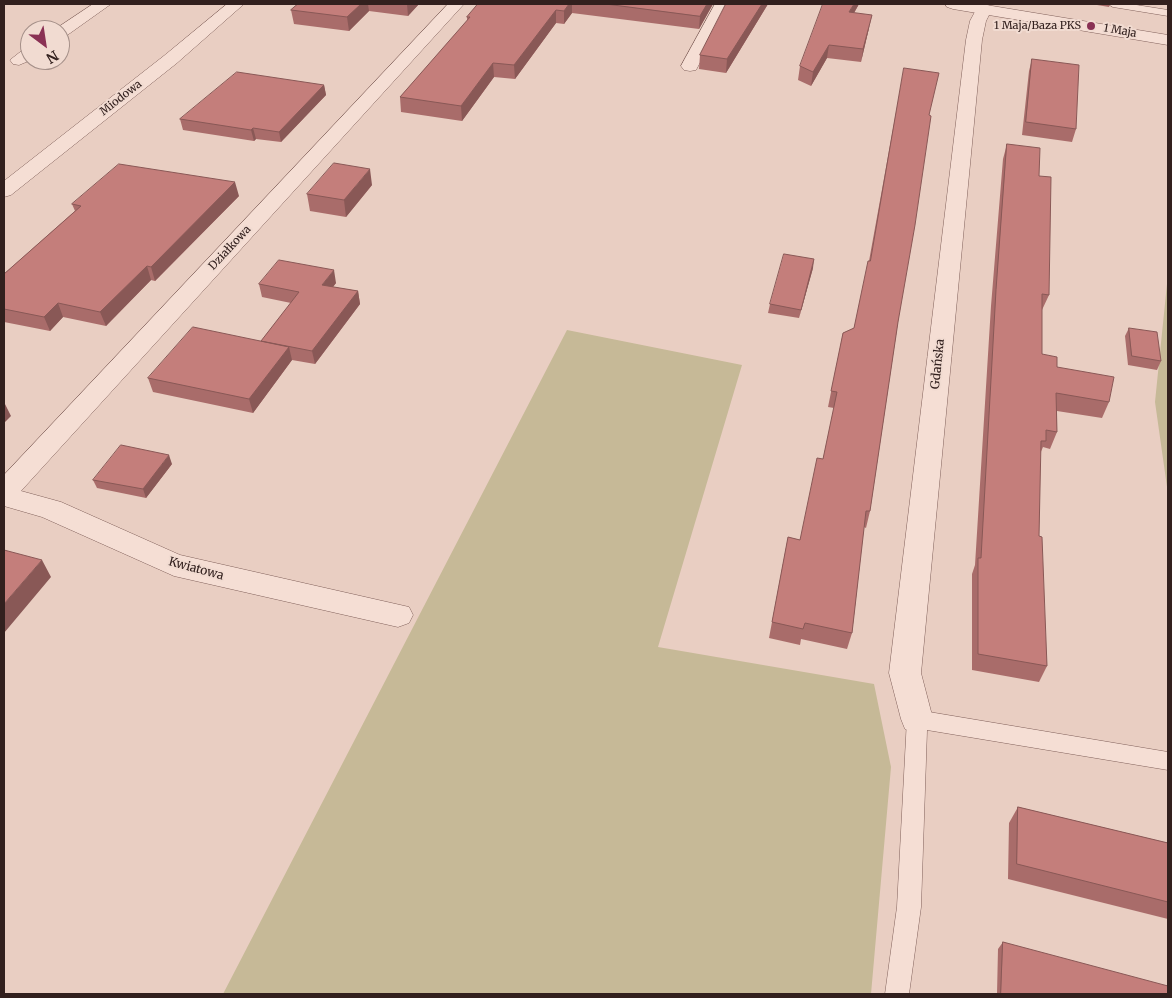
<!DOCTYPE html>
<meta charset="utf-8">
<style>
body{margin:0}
#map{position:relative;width:1172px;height:998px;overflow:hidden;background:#e9cec2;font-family:Merriweather,serif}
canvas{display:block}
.frame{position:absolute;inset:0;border:5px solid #32201e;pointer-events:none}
.north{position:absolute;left:20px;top:20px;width:50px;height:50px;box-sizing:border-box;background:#f1dbd1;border:1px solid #a59089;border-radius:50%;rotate:149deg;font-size:14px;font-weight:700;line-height:20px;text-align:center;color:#32201e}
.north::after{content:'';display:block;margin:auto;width:18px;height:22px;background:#8a3154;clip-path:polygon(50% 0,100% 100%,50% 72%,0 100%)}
</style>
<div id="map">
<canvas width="1172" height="998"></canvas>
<div class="frame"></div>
<div class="north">N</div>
</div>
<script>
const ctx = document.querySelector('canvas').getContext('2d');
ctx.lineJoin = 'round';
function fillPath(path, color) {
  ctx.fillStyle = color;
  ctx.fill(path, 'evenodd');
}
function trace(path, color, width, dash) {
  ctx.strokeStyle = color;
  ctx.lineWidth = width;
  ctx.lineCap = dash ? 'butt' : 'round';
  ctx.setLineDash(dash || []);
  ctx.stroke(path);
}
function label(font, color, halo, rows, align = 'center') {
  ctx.font = font + ' Merriweather,serif';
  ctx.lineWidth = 4;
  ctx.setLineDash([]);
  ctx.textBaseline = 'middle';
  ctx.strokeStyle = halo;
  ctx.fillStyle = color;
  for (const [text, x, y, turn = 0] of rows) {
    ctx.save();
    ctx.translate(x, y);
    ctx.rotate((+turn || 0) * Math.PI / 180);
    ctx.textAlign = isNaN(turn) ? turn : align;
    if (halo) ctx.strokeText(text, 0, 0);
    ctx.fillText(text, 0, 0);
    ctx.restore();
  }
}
fillPath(new Path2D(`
 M1168,274V494L1155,402Z
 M567,330L742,365L658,647L874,684L891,767L871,994H223Z`), '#c6b997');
const service = new Path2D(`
 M1108,4H1130L1168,10V16L1113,7Z
 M917,710L1168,752V770L927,730L921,907L909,994H885L897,907L907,719L910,713Z`);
const minor = new Path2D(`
 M93,4H111L66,36L60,38V30H54Z
 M227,4H244L177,63L11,195L4,197V181L165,55Z
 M448,4H464L21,491L61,502L180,555L409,607L413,615L409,623L398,627L174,576L42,517L4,506V475Z
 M715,4H731L696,70L690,71L684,70L681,66Z
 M984,4L990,6L992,9L986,21L982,40L921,673L933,719L929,729L917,733L905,729L901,719L889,673L966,40L970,21L978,6Z
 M30,48L31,60L19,65L13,64L10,60L24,49Z`);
const tertiary = new Path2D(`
 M945,4H980L1168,35V45L953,9L947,7Z`);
trace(service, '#81615b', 1);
trace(minor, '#81615b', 1);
trace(tertiary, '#81615b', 1);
fillPath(service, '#f5ded4');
fillPath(minor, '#f5ded4');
fillPath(tertiary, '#f5ded4');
fillPath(new Path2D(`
 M298,4H419L408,16L369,11L349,31L294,24L291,10Z
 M478,4H713L699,29L572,13L564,24L556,23L515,79L494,77L462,121L401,112L400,97L467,21V17Z
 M726,4H768L726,73L699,69L700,55Z
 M859,4L854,13L869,28L861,62L827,58L811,86L798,80L800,66Z
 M1091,4H1110L1109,7Z
 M1032,59L1076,129L1072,142L1022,135L1029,71Z
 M904,68L929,115L898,322L870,511L866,528L864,527L852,633L847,649L801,639L800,645L769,638L788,537L800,540L823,459L834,408L828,407L843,333L854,328L869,261Z
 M324,85L326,95L281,142L256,139L254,141L183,130L180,119Z
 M1007,144L1039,176L1049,295L1042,310V354L1057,367L1109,402L1102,418L1057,411V432L1050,449L1043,447L1040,454L1039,536L1047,666L1039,682L972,670V574L975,565L991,306L1003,159Z
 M372,185L346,217L310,211L307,194Z
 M239,196L155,281L151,280L106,326L63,317L50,331L4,322V274L75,211L72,204Z
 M813,268L799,318L768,313L770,304Z
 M336,283L333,287L358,291L360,304L315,364L292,360L253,413L153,392L148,378L261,341L291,303L262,297L259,284Z
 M1129,328L1161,361L1157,370L1128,365L1125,336Z
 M172,464L146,498L97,488L93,480Z
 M1018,807L1168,843V919L1008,879L1009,823Z
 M1003,942L1168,994H997L998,949Z`), '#a96c6a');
fillPath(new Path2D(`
 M361,4H368L369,11L349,31L347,17Z
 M407,4H419L408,16Z
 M569,4H572V13L564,24V11Z
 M707,4H713L699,29L700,16Z
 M762,4H768L726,73L727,59Z
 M854,4H859L847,25L849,12Z
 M556,10V23L515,79L514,65Z
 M872,15L869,28L861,62L863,49Z
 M829,45L827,58L811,86L813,72Z
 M493,63L494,77L462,121L461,106Z
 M324,85L326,95L281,142L279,132Z
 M253,128L256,139L254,141L251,130Z
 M370,169L372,185L346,217L344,200Z
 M235,182L239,196L155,281L151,267Z
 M814,259L813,268L799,318L801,310Z
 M147,266L151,280L106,326L100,312Z
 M334,270L336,283L324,298L322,285Z
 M358,291L360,304L315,364L312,351Z
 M58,303L63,317L50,331L44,317Z
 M289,347L292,360L253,413L249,399Z
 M4,402L11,416L4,423Z
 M169,455L172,464L146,498L143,489Z
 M42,560L51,577L4,633V604Z`), '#895856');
const building = new Path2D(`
 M298,4H361L347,17L291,10Z
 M478,4H569L564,11L556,10L514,65L493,63L461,106L400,97L470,17H467Z
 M606,4H707L700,16Z
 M726,4H762L727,59L700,55Z
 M823,4H854L849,12L872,15L863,49L829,45L813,72L800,66Z
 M1032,59L1079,65L1076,129L1026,122Z
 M904,68L939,73L929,115L931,116L915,225L898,322L870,511H866L852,633L805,623L803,629L772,622L788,537L800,540L817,458L823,459L837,392L831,391L843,333L854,328L868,261H870Z
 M237,72L324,85L279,132L253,128L251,130L180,119Z
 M1007,144L1040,148L1039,176L1051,177L1049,295L1042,294V354L1057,357V367L1114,377L1109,402L1056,393L1057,432L1046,430V441H1041L1039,536L1042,537L1047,666L978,654V558H981L996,290Z
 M334,163L370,169L344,200L307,194Z
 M119,164L235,182L151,267L147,266L100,312L58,303L44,317L4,309V274L81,206L72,204Z
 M784,254L814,259L801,310L770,304Z
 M279,260L334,270L322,285L358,291L312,351L261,341L299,292L259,284Z
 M193,327L289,347L249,399L148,378Z
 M1129,328L1157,332L1161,361L1132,356Z
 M121,445L169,455L143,489L93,480Z
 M4,550L42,560L4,604Z
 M1018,807L1168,843V902L1017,864Z
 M1003,942L1168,986V994H1001Z`);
fillPath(building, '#c47e7b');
trace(building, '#895856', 1);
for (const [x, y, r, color] of [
 [1091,26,5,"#8a3154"]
]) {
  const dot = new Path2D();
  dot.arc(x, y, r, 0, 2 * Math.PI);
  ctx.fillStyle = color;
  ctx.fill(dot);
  trace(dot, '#f1dbd1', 2);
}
label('11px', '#32201e', '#f1dbd1', [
 ["1 Maja/Baza PKS",1081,26]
], 'right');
label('11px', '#32201e', '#f1dbd1', [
 ["1 Maja",1120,31,10],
 ["Miodowa",121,98,-38],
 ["Działkowa",230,248,-47]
]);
label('12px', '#32201e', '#f1dbd1', [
 ["Gdańska",938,364,-84],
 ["Kwiatowa",196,569,15]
]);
</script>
